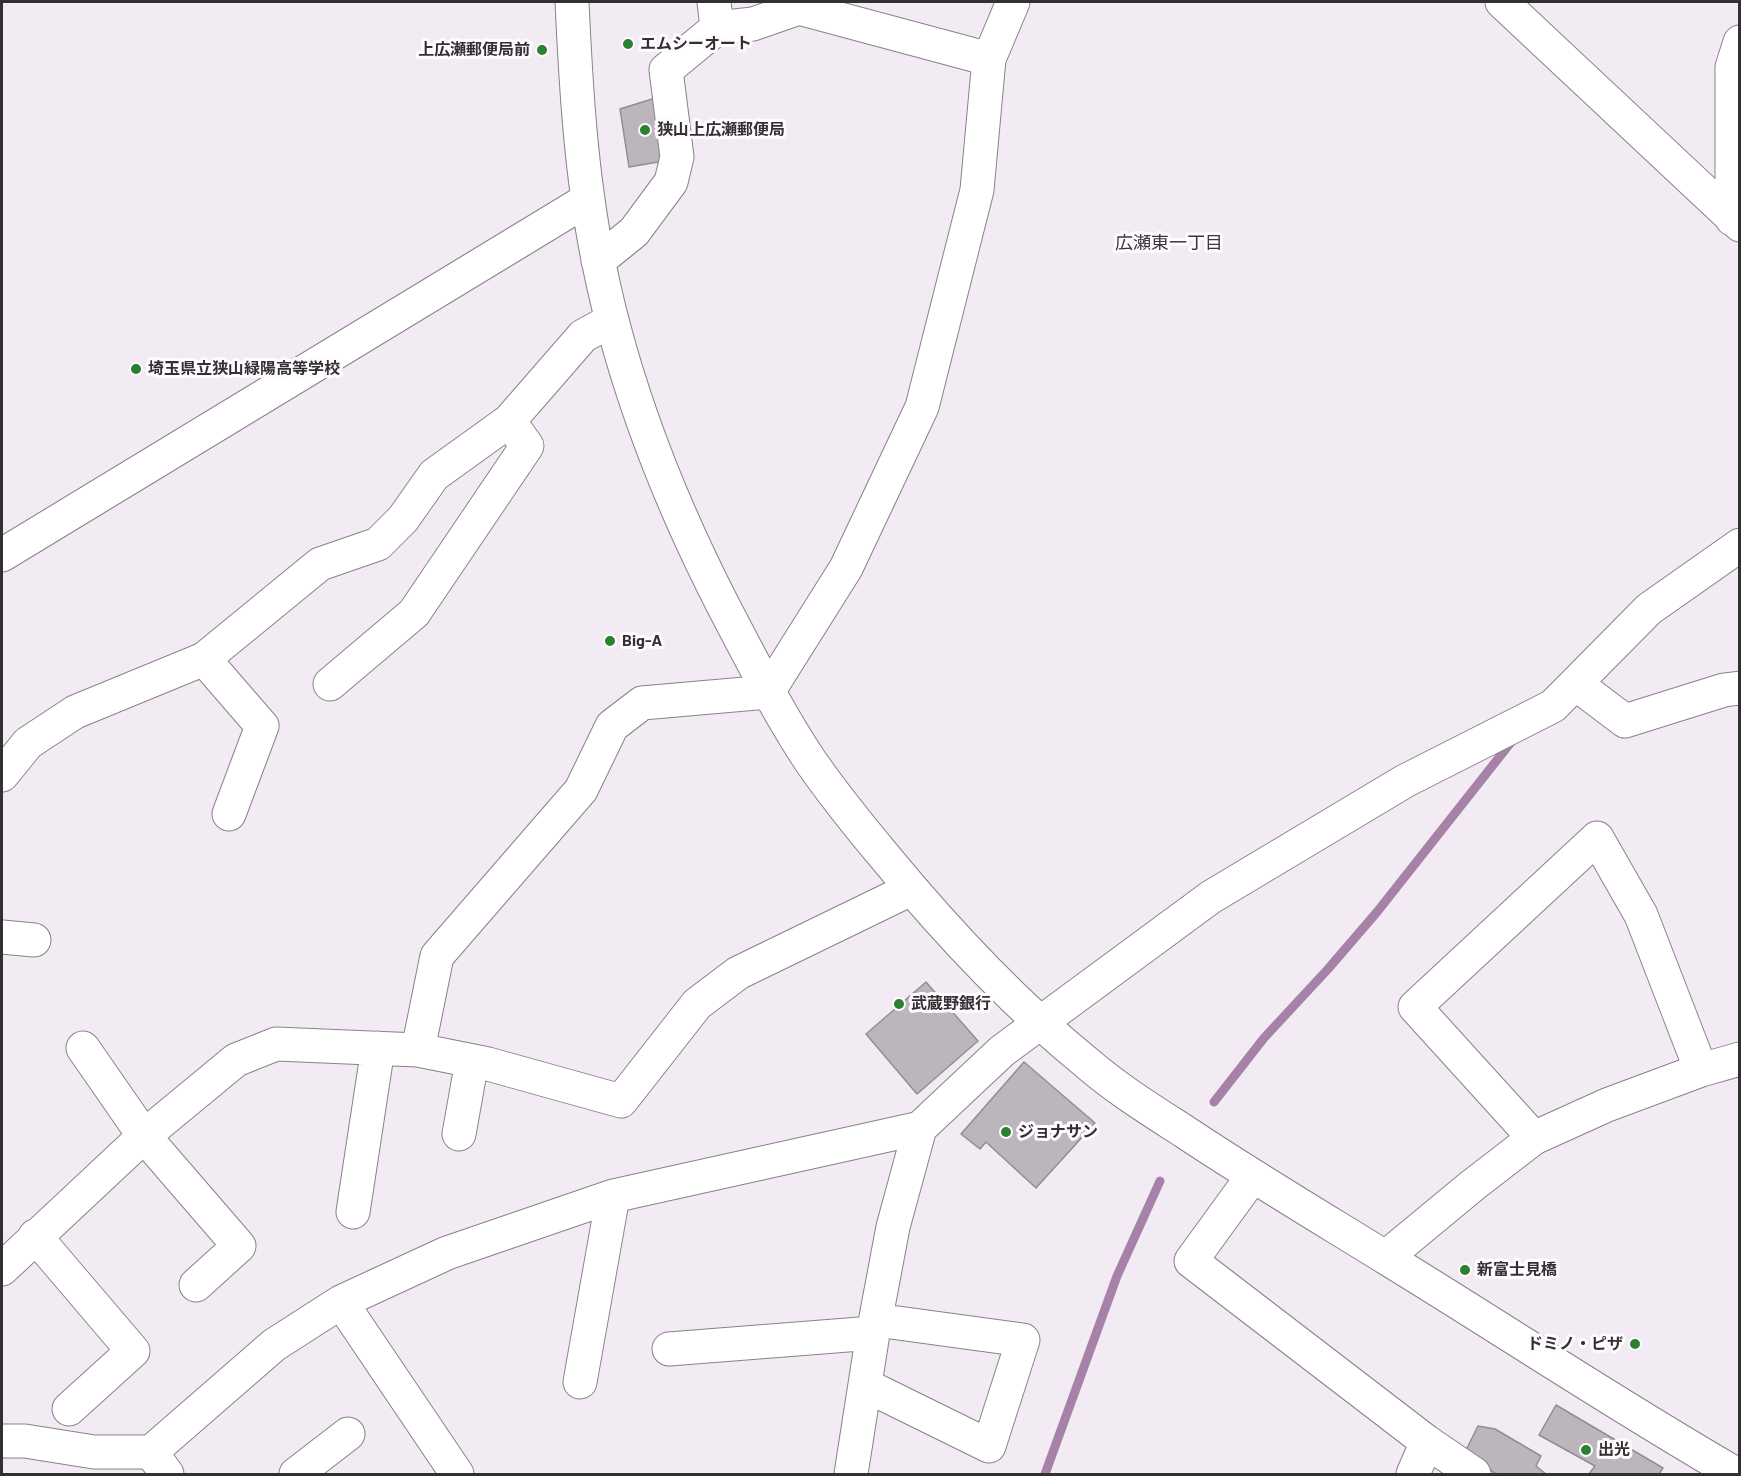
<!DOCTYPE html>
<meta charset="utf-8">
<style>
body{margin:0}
#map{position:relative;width:1741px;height:1476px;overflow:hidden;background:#f3ebf3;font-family:Barlow,sans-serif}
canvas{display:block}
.frame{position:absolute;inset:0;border:3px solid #333033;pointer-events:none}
</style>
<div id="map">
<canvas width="1741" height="1476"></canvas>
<div class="frame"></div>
</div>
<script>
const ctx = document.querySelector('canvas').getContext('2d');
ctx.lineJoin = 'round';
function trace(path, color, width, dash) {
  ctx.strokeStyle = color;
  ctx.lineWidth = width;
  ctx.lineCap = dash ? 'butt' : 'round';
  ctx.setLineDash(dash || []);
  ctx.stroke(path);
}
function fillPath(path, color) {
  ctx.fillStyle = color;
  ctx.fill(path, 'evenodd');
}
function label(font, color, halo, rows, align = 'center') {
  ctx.font = font + ' Barlow,"Noto Sans JP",sans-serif';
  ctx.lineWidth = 6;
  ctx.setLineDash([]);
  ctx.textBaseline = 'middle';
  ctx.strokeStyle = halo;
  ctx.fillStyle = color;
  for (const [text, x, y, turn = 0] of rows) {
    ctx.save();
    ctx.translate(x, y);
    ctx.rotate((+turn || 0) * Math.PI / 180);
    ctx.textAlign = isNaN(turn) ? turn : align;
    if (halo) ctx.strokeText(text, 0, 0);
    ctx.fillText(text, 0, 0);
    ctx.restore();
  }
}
trace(new Path2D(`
 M1214,1102L1264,1038L1328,969L1377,912L1512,741
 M1045,1474L1117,1276L1160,1181`), '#a682a8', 9);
const building = new Path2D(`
 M665,95L664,161L629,167L620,109Z
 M926,982L978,1041L917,1094L866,1034Z
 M1024,1062L1095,1123L1036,1188L986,1142L980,1149L961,1134Z
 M1556,1405L1663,1468L1659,1474H1589L1595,1466L1539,1435Z
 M1478,1426L1495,1429L1541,1456L1536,1466L1546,1474H1497L1463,1456Z`);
fillPath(building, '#bcb5bc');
trace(building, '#938c93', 1.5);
const minor = new Path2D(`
 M572,2C576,88 581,174 598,259C624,391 674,514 737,632C760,676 783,720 811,762C834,795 859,826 885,857C946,931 1012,1002 1087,1063C1117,1089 1151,1110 1185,1132C1251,1176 1320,1217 1388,1259C1504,1330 1618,1406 1736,1474
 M714,2L717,28L753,24L799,8L989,59
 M1502,2L1740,225
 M1732,219V67L1740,42
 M598,261L634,232L671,182L677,157L666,70L717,28
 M2,555L587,200
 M204,659L262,726L229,814
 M330,684L414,613L527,446L509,421
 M1576,684L1625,721L1724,690L1740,688
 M2,775L28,743L75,712L204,659L320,564L378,544L403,519L434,475L509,421L583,336L612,320
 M2,937L34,940
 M83,1048L144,1136L239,1246L196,1285
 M418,1050L437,956L581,790L612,726L642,703L768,692L846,568L922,407L977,190L989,59L1013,2
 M459,1134L472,1061
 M1534,1138L1415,1007L1597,838L1641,915L1701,1070
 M1252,1177L1191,1261L1427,1442L1474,1474
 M353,1212L378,1048
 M35,1236L133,1351L69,1409
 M1386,1257L1473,1185L1534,1138L1607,1105L1701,1070L1740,1059
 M2,1269L144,1136L236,1060L276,1044L418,1050L488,1064L621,1101L697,1004L738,973L911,889
 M341,1302L457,1474
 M669,1349L873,1333
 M580,1382L613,1196
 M865,1385L989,1446L1023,1340L876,1320
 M2,1441H25L94,1452H151L274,1345L341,1302L447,1253L613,1196L920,1128L1002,1051L1211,897L1405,781L1553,706L1649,609L1740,545
 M151,1452L167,1474
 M296,1474L348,1434
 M851,1474L873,1333L893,1227L920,1128
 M1413,1474L1427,1442`);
trace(minor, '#888289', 35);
trace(minor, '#fff', 33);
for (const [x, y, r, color] of [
 [628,44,6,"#2a8130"],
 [542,50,6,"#2a8130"],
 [645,130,6,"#2a8130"],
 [136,369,6,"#2a8130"],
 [610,641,6,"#2a8130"],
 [899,1004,6,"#2a8130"],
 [1006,1132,6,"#2a8130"],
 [1465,1270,6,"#2a8130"],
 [1635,1344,6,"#2a8130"],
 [1586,1450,6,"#2a8130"]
]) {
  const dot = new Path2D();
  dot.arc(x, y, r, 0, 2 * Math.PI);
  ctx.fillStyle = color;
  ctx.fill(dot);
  trace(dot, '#fefafe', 2);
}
label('bold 16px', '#333033', '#fefafe', [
 ["エムシーオート",640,44],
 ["上広瀬郵便局前",530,50,"right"],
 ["狭山上広瀬郵便局",657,130],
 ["埼玉県立狭山緑陽高等学校",148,369],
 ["Big-A",622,641],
 ["武蔵野銀行",911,1004],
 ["ジョナサン",1018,1132],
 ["新富士見橋",1477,1270],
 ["ドミノ・ピザ",1623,1344,"right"],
 ["出光",1598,1450]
], 'left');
label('18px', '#3c363c', '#fefafe', [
 ["広瀬東一丁目",1169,243]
]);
</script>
